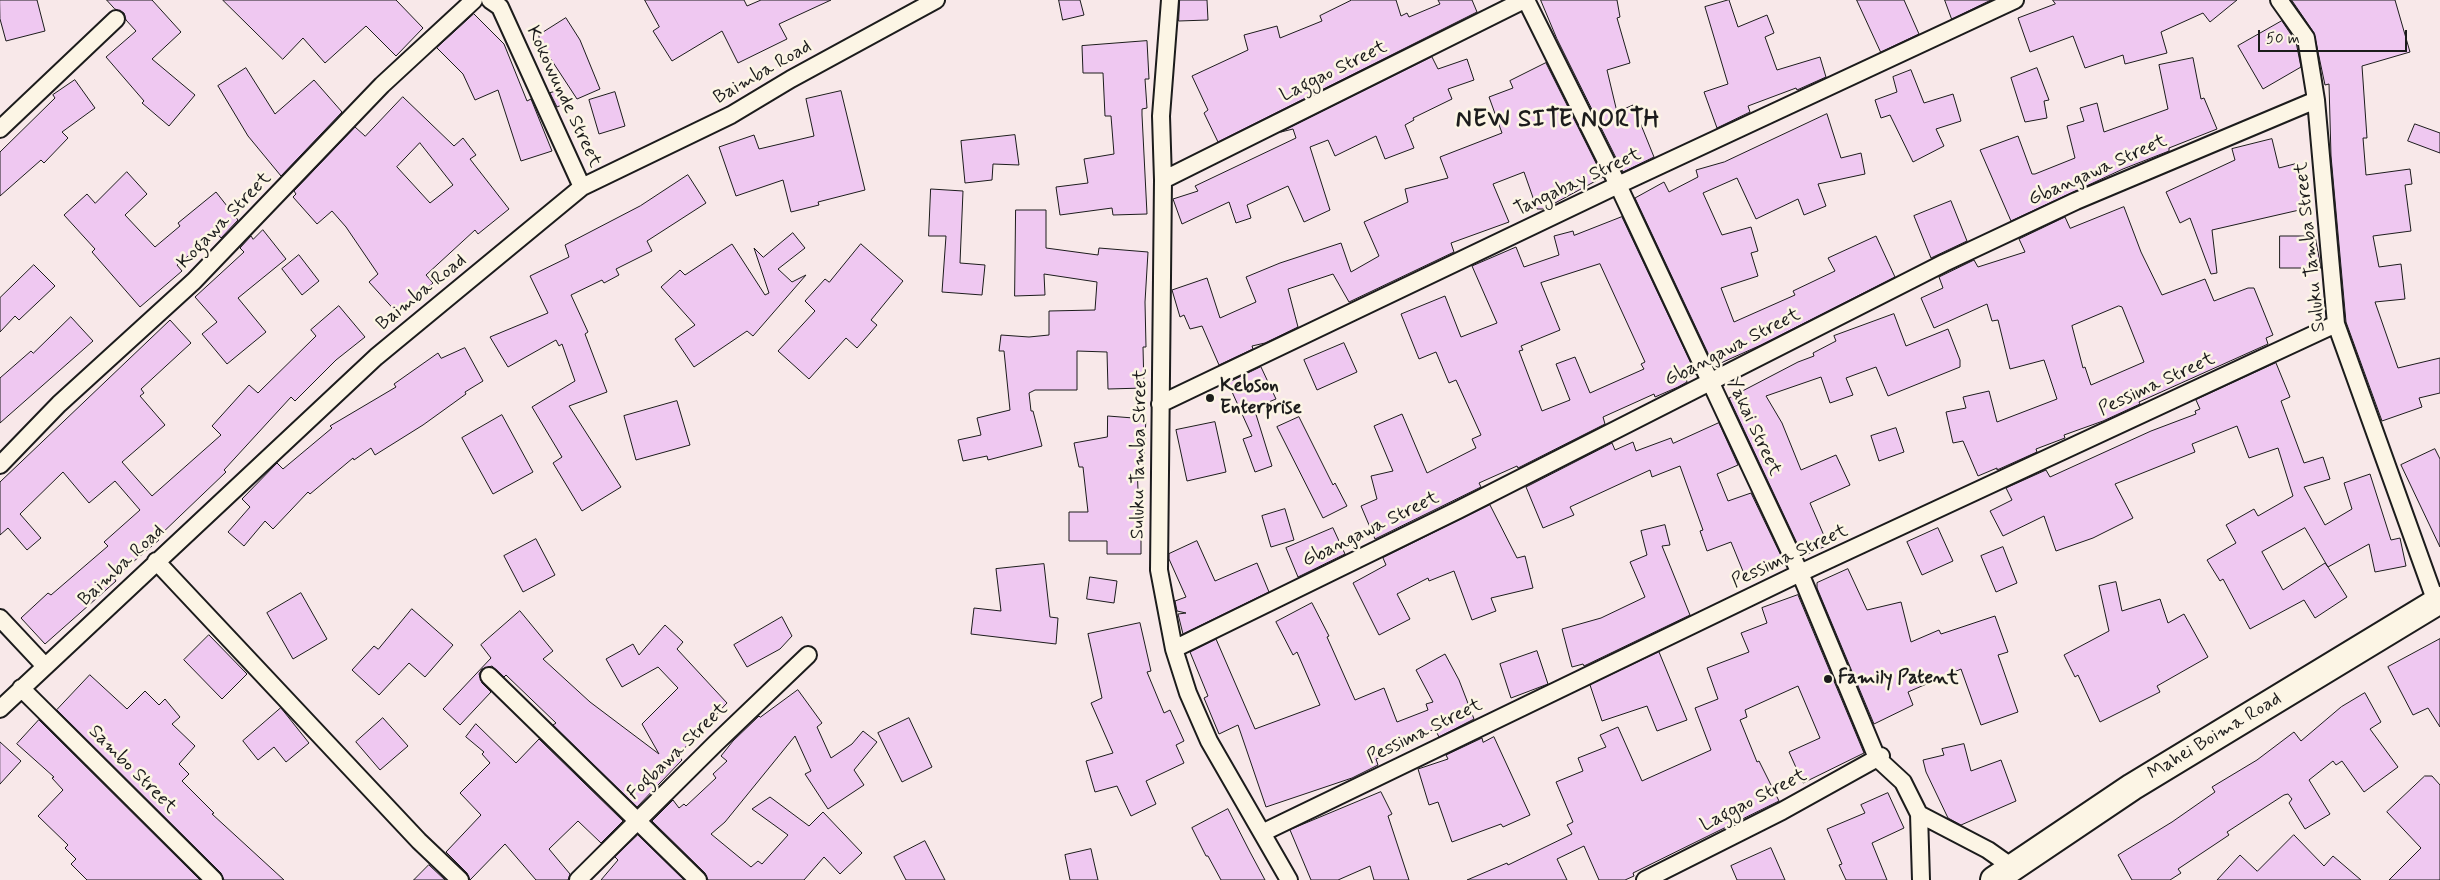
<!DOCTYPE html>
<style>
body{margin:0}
#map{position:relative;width:2440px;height:880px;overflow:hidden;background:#f8e8e9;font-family:Mynerve,sans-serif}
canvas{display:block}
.scale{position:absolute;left:2258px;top:30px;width:149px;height:22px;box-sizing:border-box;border:2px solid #1c1c1c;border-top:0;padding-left:6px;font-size:15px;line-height:18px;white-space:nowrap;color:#1c1c1c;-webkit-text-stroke:4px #fcf5e5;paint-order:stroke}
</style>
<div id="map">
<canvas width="2440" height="880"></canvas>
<div class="scale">50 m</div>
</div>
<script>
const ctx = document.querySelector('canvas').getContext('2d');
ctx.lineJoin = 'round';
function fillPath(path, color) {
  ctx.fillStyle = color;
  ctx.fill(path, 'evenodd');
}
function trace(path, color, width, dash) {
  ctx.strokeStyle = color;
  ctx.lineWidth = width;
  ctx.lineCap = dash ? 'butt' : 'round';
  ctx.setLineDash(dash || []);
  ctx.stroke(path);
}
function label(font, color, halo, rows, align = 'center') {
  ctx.font = font + ' Mynerve,sans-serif';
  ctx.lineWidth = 5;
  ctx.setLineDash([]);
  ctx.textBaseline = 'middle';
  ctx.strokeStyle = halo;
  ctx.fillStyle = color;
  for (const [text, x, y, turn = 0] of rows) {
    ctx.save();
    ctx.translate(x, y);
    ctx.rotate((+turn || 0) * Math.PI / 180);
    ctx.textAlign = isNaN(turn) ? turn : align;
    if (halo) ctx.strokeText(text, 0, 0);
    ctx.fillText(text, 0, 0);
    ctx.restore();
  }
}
const building = new Path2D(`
 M0,0H37L45,31L6,41L0,19Z
 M107,0H152L181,32L152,59L195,95L169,126L142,103L144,101L106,57L136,31L126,20L124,13L115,9Z
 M223,0H396L423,28L396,56L366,26L325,63L303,38L283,59Z
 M645,0H744L747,6L761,0H831L779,24L787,39L738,63L722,31L672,61L653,31L659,27Z
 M1059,0H1080L1084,15L1063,20Z
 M1180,0H1207L1208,20L1179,21Z
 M1352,0H1396L1401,16L1407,13L1409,17L1440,4L1438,0H1472L1477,12L1218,142L1204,113L1208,110L1192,76L1248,50L1244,35L1277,26L1280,38L1322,21L1320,16Z
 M1541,0H1617L1620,17L1617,18L1630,63L1607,70L1617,112L1633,105L1654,157L1623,172L1557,39Z
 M1729,0L1738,27L1767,15L1774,33L1765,37L1777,70L1820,57L1826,77L1797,90L1796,88L1748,106L1750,112L1717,128L1704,92L1728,84L1705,7Z
 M1857,0H1904L1919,34L1881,52Z
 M1945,0H1991L1952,19Z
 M2053,0H2237L2210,22L2203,13L2161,32L2167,53L2125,64L2123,55L2085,68L2073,36L2030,52L2018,18L2055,4Z
 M2292,0H2395L2410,52L2362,66L2367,138H2363L2366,175L2410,169L2412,184L2405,185L2411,231L2373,236L2379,267L2401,264L2405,299L2375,302L2398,368L2440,358V393L2419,398L2422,407L2382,421L2346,322L2331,156L2329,84L2325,85L2314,33Z
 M474,14L504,44L527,101L531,99L552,151L521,161L498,90L475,100L463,74L437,48Z
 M566,18L580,40L600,89L577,99L539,41V35Z
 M2282,21L2296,42L2301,67L2263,89L2238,46Z
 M1147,41L1149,79H1145L1147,108L1142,109V115L1147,214L1113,215L1112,208L1060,215L1056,187L1088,183L1084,159L1114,154L1111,116H1105L1103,73H1083L1082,46Z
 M1432,57L1438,69L1467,59L1474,80L1448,89L1452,99L1413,118L1414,120L1405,125L1414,148L1385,159L1376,136L1335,156L1328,140L1310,147L1330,210L1304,222L1288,186L1247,205L1251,218L1236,223L1229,202L1182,224L1173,199L1198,191L1195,186L1296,138L1293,129L1281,132Z
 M2193,58L2201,99L2204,98L2217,129L2169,148V151L2123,169L2011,221L1980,150L2018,136L2032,174H2035L2075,158L2067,126L2084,121L2080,108L2097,103L2104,132L2168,109L2159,65Z
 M1546,63L1603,177L1544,209H1537L1524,172L1493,184L1509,222L1451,243L1454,252L1349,302L1333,274L1288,289L1298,327L1265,343L1252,346L1253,349L1219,365L1202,326L1190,329L1184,315L1180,317L1172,290L1207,278L1220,318L1256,302L1246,277L1280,263L1341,243L1351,272L1379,256L1364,222L1408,202L1405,189L1448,178L1440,157L1502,133L1489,97L1513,88L1510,81Z
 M246,68L275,114L314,80L342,112L281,176L248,136L218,86Z
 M2037,68L2049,100L2044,101L2047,118L2025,122L2011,78Z
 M1911,70L1924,103L1953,94L1961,121L1936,129L1944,146L1913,162L1890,115L1881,118L1875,100L1897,92L1893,77Z
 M75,80L95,108L62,132L68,138L44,163L41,160L0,196V152L55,98L53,95Z
 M841,91L865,190L818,202L819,205L791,212L783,180L736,196L719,147L754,135L759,149L814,136L806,99Z
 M554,92L566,103L557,107L550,93Z
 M615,92L625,126L599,134L589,100Z
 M403,97L454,146L463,138L476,155L470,159L509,209L478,234L475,230L426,275L433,283L398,314L369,282L378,274L346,227L332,211L317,224L293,197L296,194L294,191L355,127L365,136ZM420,143L453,185L430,203L397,167Z
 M1827,114L1841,158L1861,153L1865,174L1818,184L1826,206L1804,215L1798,199L1756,219L1737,178L1703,193L1722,235L1751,227L1758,251L1751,253L1758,276L1721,288L1734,322L1795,295L1793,291L1835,271L1828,258L1876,236L1895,277L1761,345L1714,366L1635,198L1664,182L1669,192L1698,177L1696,170L1724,162Z
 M2415,124L2440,133V153L2408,141Z
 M1015,135L1019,165L993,164L992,180L965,183L961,141Z
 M2272,139L2279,168L2298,163L2308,208L2212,230L2217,273L2211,274L2190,218L2180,223L2166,192L2235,160L2232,149Z
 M127,172L147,194L125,215L155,247L180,226L178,223L216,192L238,220L221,238L217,233L177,265L182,271L140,307L92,252L95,249L64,215L87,194L95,203Z
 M688,175L706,203L647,241L652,251L616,269L619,275L604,283L602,280L571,295L588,332L585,334L607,392L569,406L621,487L582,511L553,463L562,457L532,407L575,381L562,344L559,346L556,340L508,367L490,337L548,313L530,276L569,257L565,245L640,206Z
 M931,189L963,191L960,263L985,265L982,295L942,292L946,236H929Z
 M1951,201L1967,241L1931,258L1914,216Z
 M2124,207L2141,252L2162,295L2205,279L2214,301L2248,288H2254L2273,335L2266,338L2268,344L2139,402L2140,404L2103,421L2064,435L2065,438L2036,449L2037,452L1997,470V468L1978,476L1963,441L1953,443L1946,412L1966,408L1963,397L1989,391L1997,422L2057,399L2044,360L2010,369L1998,320L1992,321L1987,304L1934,328L1921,298L1943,288L1939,277L1974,260L1978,267L2025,252L2019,239L2065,217L2070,228ZM2119,306L2122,307L2144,362L2091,385L2085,367L2083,368L2072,326Z
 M1016,210H1046V248L1098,255L1099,248L1148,252L1145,302L1146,347H1143L1144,388L1108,389L1107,352L1077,351V390H1035L1029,393L1031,411H1033L1042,446L988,460L987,456L963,461L958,440L981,435L977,418L1010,410L1004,351H999L1001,335L1029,337L1049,335V311L1095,310L1097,282L1044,274L1045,295L1015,296Z
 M1622,217L1696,374L1686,378L1687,382L1678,387L1655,397L1654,394L1603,417L1605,424L1518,468L1517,466L1479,483L1481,487L1375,539L1361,506L1377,499L1371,476L1393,471L1374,426L1402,414L1427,473L1476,448L1472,439L1481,435L1456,380L1449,383L1436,352L1419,359L1401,314L1445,296L1461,337L1497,323L1472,266L1516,247L1524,267L1559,255L1554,236L1573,231L1574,235ZM1600,264L1645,362L1641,364L1644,369L1590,393L1575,357L1556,364L1570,400L1542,411L1519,351L1523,350L1521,346L1560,330L1541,283Z
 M263,230L286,259L238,298L266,332L227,364L202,334L217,322L195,297L244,252L240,248L251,236L253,239Z
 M793,233L805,248L778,269L792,282L806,275L753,336L747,331L694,367L675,339L695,325L661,287L680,270L685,275L732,244L765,295L769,293L754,248L763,257Z
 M2280,236H2315L2321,268H2280Z
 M861,244L903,281L871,320L877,325L857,348L846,338L809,379L778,351L815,311L805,301L825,279L829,282Z
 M299,255L319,281L302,295L282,269Z
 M34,265L55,286L19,320L15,316L0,332V298Z
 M339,306L365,337L336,360L295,401L291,397L224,470L226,472L157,538L159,540L114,578L116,581L45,644L21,618L48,593L51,595L108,546L104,542L140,510L115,481L89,503L63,472L20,514L41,538L27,550L8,528L0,535V482L170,320L191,343L141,389L144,393L140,396L165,425L122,462L152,496L221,435L212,426L249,385L258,393L316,336L311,330Z
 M1894,314L1906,346L1948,329L1960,360V367L1888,396L1876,367L1846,378L1853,395L1830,403L1821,377L1766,396L1782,423L1801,470L1836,455L1850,485L1810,503L1828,545L1803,556L1729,398L1798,362L1814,356L1813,353L1836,341L1834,336Z
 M71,317L93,341L0,423V378L31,351L33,353Z
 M1344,343L1357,372L1317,390L1304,360Z
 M465,348L483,381L465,392L466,394L423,425L375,455L371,448L354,460L353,458L310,494L308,492L273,529L265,521L244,546L228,532L250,507L242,499L277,463L283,469L332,428L330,426L396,387L394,384L438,353L441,358Z
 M2276,363L2290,397L2281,401L2304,463L2323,457L2330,479L2304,487L2325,525L2352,509L2344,483L2370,474L2391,540L2400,538L2406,566L2375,572L2369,544L2328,567L2347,597L2315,618L2304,600L2250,629L2223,579L2220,581L2207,560L2236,543L2226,525L2254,509L2258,516L2293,496L2278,448L2249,458L2237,426L2192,444L2195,452L2115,484L2133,518L2093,538L2056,551L2044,516L2003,536L1990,511L2012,500L2006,488L2046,470L2050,477L2151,431L2196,414L2195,411L2200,409L2196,400ZM2305,528L2328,567L2325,563L2283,590L2262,552Z
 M1261,367L1276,399L1254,408L1272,466L1255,472L1243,439L1252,436L1228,383Z
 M677,401L690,445L636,460L624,416Z
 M502,415L533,472L493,494L462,438Z
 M1108,416L1146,419L1143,467H1137L1139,512H1141V554H1107V541H1069V512H1088L1083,467H1079L1074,443L1107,437Z
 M1299,417L1333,485L1335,483L1347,506L1323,518L1277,427Z
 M1215,422L1226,472L1187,481L1176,430Z
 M1719,423L1738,465L1717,474L1728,501L1751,493L1785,564L1747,581L1731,542L1707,551L1700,531L1703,530L1680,466L1652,477L1650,470L1570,507L1574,515L1543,528L1526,487L1612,443L1615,450L1633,442L1636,451L1671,438L1673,443Z
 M1896,428L1904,452L1879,461L1871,436Z
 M2435,449L2440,459V547L2401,465Z
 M1490,505L1517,558L1525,556L1533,588L1491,598L1496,611L1472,620L1454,571L1429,581L1428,578L1397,594L1410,619L1379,635L1353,583L1386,565L1383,558Z
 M1285,509L1294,540L1271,547L1262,516Z
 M1665,525L1670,545L1662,546L1690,615L1584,666L1583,664L1572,667L1562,629L1601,618L1645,597L1630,562L1647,555L1641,531Z
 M1333,528L1345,554L1298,577L1286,548Z
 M1938,528L1953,561L1922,575L1907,542Z
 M536,539L555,575L523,592L504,556Z
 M1197,541L1215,581L1257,563L1269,592L1183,634L1178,614L1186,613L1177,611L1175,601L1186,597L1169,559V554Z
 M2003,547L2017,583L1996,592L1981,556Z
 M1044,564L1050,617L1058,618L1056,644L971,634L974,608L1001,611L996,569Z
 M1848,569L1867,610L1901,602L1911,642L1939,630L1941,634L1995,616L2008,652L1998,655L2018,712L1981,725L1961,669L1908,692L1913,705L1874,724L1817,588V583Z
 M1090,577L1117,581L1114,603L1087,599Z
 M2116,582L2122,611L2160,599L2168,623L2184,614L2208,657L2157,686L2160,692L2100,722L2078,675L2075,677L2064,655L2109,631L2099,586Z
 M301,593L327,639L293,659L267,613Z
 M1798,595L1864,753L1803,783L1789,752L1820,738L1798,686L1745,710L1747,717L1740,720L1757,762L1759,761L1779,801L1633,873L1634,876L1625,880H1599L1584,846L1557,859L1567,880H1467L1507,863L1508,865L1572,834L1567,825L1573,822L1556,782L1583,771L1578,758L1606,747L1600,735L1618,727L1642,781L1711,750L1695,708L1718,699L1707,668L1749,652L1741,633L1767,623L1762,608Z
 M1312,603L1329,636L1327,637L1355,700L1384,688L1397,722L1428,710L1426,704L1433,702L1416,670L1445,654L1459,680L1474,719L1439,737L1435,729L1405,741L1407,746L1376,759L1378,765L1352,778L1266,807L1238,725L1219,734L1204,698L1208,696L1190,652L1216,639L1255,729L1320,705L1297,652L1293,655L1276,622Z
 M412,609L453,645L425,677L409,663L379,695L352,670L374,646L378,649Z
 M520,611L553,651L543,659L590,702L659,754L642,724L678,688L658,667L622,687L606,659L633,644L639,655L665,625L683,642L677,649L727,703L678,755L682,760L637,807L553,725L556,723L506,675L504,677L492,666L482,669L479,674L482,683L491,692L460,725L443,709L491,658L481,645Z
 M782,617L792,636L780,649L747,667L734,645Z
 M1140,623L1151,671L1147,672L1164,713L1170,710L1184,741L1176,745L1184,763L1146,781L1156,804L1131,816L1117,786L1095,792L1086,761L1113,753L1091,703L1102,698L1088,634Z
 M209,635L247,674L222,699L184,660Z
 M2440,639V727L2428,708L2413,715L2388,667Z
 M1537,651L1548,684L1511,698L1500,664Z
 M1659,652L1687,720L1657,731L1647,706L1602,721L1590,685Z
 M90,675L127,709L145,691L159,705L165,699L180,717L172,724L195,746L179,764L189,774L182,781L214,813L212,814L284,880H224L221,873L57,710Z
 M798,690L822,723L817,727L831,758L852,744L863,731L877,742L854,770L864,785L828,809L805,774L811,771L795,736L725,822L711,834L751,867L758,861L762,864L788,835L752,809L770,797L809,826L823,812L862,853L840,874L824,857L804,880H708L705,873L652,821L673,800L679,808L684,804L686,806L716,778L713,774L727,761L721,756L733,741L759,716L760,717Z
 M2365,693L2381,722L2370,729L2398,767L2364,792L2342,761L2336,765L2333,761L2309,780L2330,814L2305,829L2289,803L2292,799L2288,794L2284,795L2227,832L2229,835L2178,869L2181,873L2170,880H2132L2118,855L2172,822L2215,792L2212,787L2257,760L2294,732L2301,741L2341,707Z
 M281,708L309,743L286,762L274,747L258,760L243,741Z
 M383,718L408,746L380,770L356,742Z
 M909,718L932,767L902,782L878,733Z
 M39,720L200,880H87L71,864L76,859L65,848L68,845L38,816L63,790L52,778L54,777L17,744Z
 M476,724L516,763L539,739L623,821L601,843L578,821L549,849L570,874L568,880H536L505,844L470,880L467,873L446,852L481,815L460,793L490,763L482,754L484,752L466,737Z
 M1494,737L1530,815L1503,827L1501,824L1452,842L1438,802L1429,805L1418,769L1448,759L1446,755L1482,738L1483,742Z
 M0,742L21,761L0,784Z
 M1964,744L1971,771L2001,760L2016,801L1961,825L1948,818L1926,772L1923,760L1944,755L1942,749Z
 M2425,776H2432L2440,785V880H2389L2421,848L2387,812Z
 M1381,792L1392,814L1388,816L1409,880H1374L1370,866L1338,880H1311L1290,830Z
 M1888,793L1904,828L1872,843L1887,880H1846L1839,865L1842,864L1827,829L1865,813L1861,805Z
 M1228,809L1250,852L1265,880H1221L1208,856H1206L1192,828Z
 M638,835L684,880H601L618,860L615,857Z
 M2294,835L2324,866L2333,856L2361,880H2217L2240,855L2257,871Z
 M925,841L945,880H906L894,857Z
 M1771,848L1785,880H1737L1731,866Z
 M1091,849L1098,880H1070L1065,855Z
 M429,865L445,880H414Z`);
fillPath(building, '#efc8f1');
trace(building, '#1c1c1c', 1);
const minor = new Path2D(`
 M490,0L500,7L582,187
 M1170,0L1161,116L1163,180L1159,570L1174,649L1188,693L1209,741L1289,880
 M1526,0L1618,185L1800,573L1877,758L1903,782L1919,814L1921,880
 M2279,0L2306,38L2316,100L2336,324L2436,602
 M0,129L116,19
 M1163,180L1524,0
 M1160,404L1618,185L2015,0
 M0,465L59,404L194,281L382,85L474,0
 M156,561L419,841L460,880
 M0,618L44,665
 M1174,649L1458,510L1944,263L2076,201L2316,100
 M489,676L698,880
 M21,688L214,880
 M0,709L376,357L582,187L731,115L791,79L936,0
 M1919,814L1988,850L2012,867
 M1264,832L1800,573L2336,324
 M578,880L715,744L808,655
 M1645,880L1782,811L1881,756`);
const primary = new Path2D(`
 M1994,880L2132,787L2440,600`);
trace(minor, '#1c1c1c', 20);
trace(primary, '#1c1c1c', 30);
trace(minor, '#fcf5e5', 16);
trace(primary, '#fcf5e5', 26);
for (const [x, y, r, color] of [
 [1210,398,5,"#1c1c1c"],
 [1828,679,5,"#1c1c1c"]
]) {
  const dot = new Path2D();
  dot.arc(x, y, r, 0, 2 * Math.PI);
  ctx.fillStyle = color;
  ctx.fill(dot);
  trace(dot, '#fcf5e5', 2);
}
label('19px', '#1c1c1c', '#fcf5e5', [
 ["Laggao Street",1334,72,-26],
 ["Baimba Road",763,73,-30],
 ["Kokowunde Street",563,97,65],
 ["Gbangawa Street",2098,171,-24],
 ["Tangabay Street",1578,183,-25],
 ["Kogawa Street",225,221,-46],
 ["Suluku Tamba Street",2311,247,-96],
 ["Baimba Road",422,293,-39],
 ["Gbangawa Street",1733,348,-27],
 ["Pessima Street",2157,385,-25],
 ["Yakai Street",1753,427,65],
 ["Suluku Tamba Street",1140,454,-89],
 ["Gbangawa Street",1371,530,-26],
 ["Pessima Street",1790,557,-25],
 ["Baimba Road",122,566,-43],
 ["Pessima Street",1425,732,-26],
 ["Mahei Boima Road",2215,737,-31],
 ["Fogbawa Street",678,752,-44],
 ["Sambo Street",132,770,45],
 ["Laggao Street",1754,801,-27]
]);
label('bold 19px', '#1c1c1c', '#fcf5e5', [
 ["Kebson",1220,387],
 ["Enterprise",1220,409],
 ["Family Patent",1838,679]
], 'left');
ctx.letterSpacing = '1px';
label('bold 24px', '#1c1c1c', '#fcf5e5', [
 ["NEW SITE NORTH",1558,121]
]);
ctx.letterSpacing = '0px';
</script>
